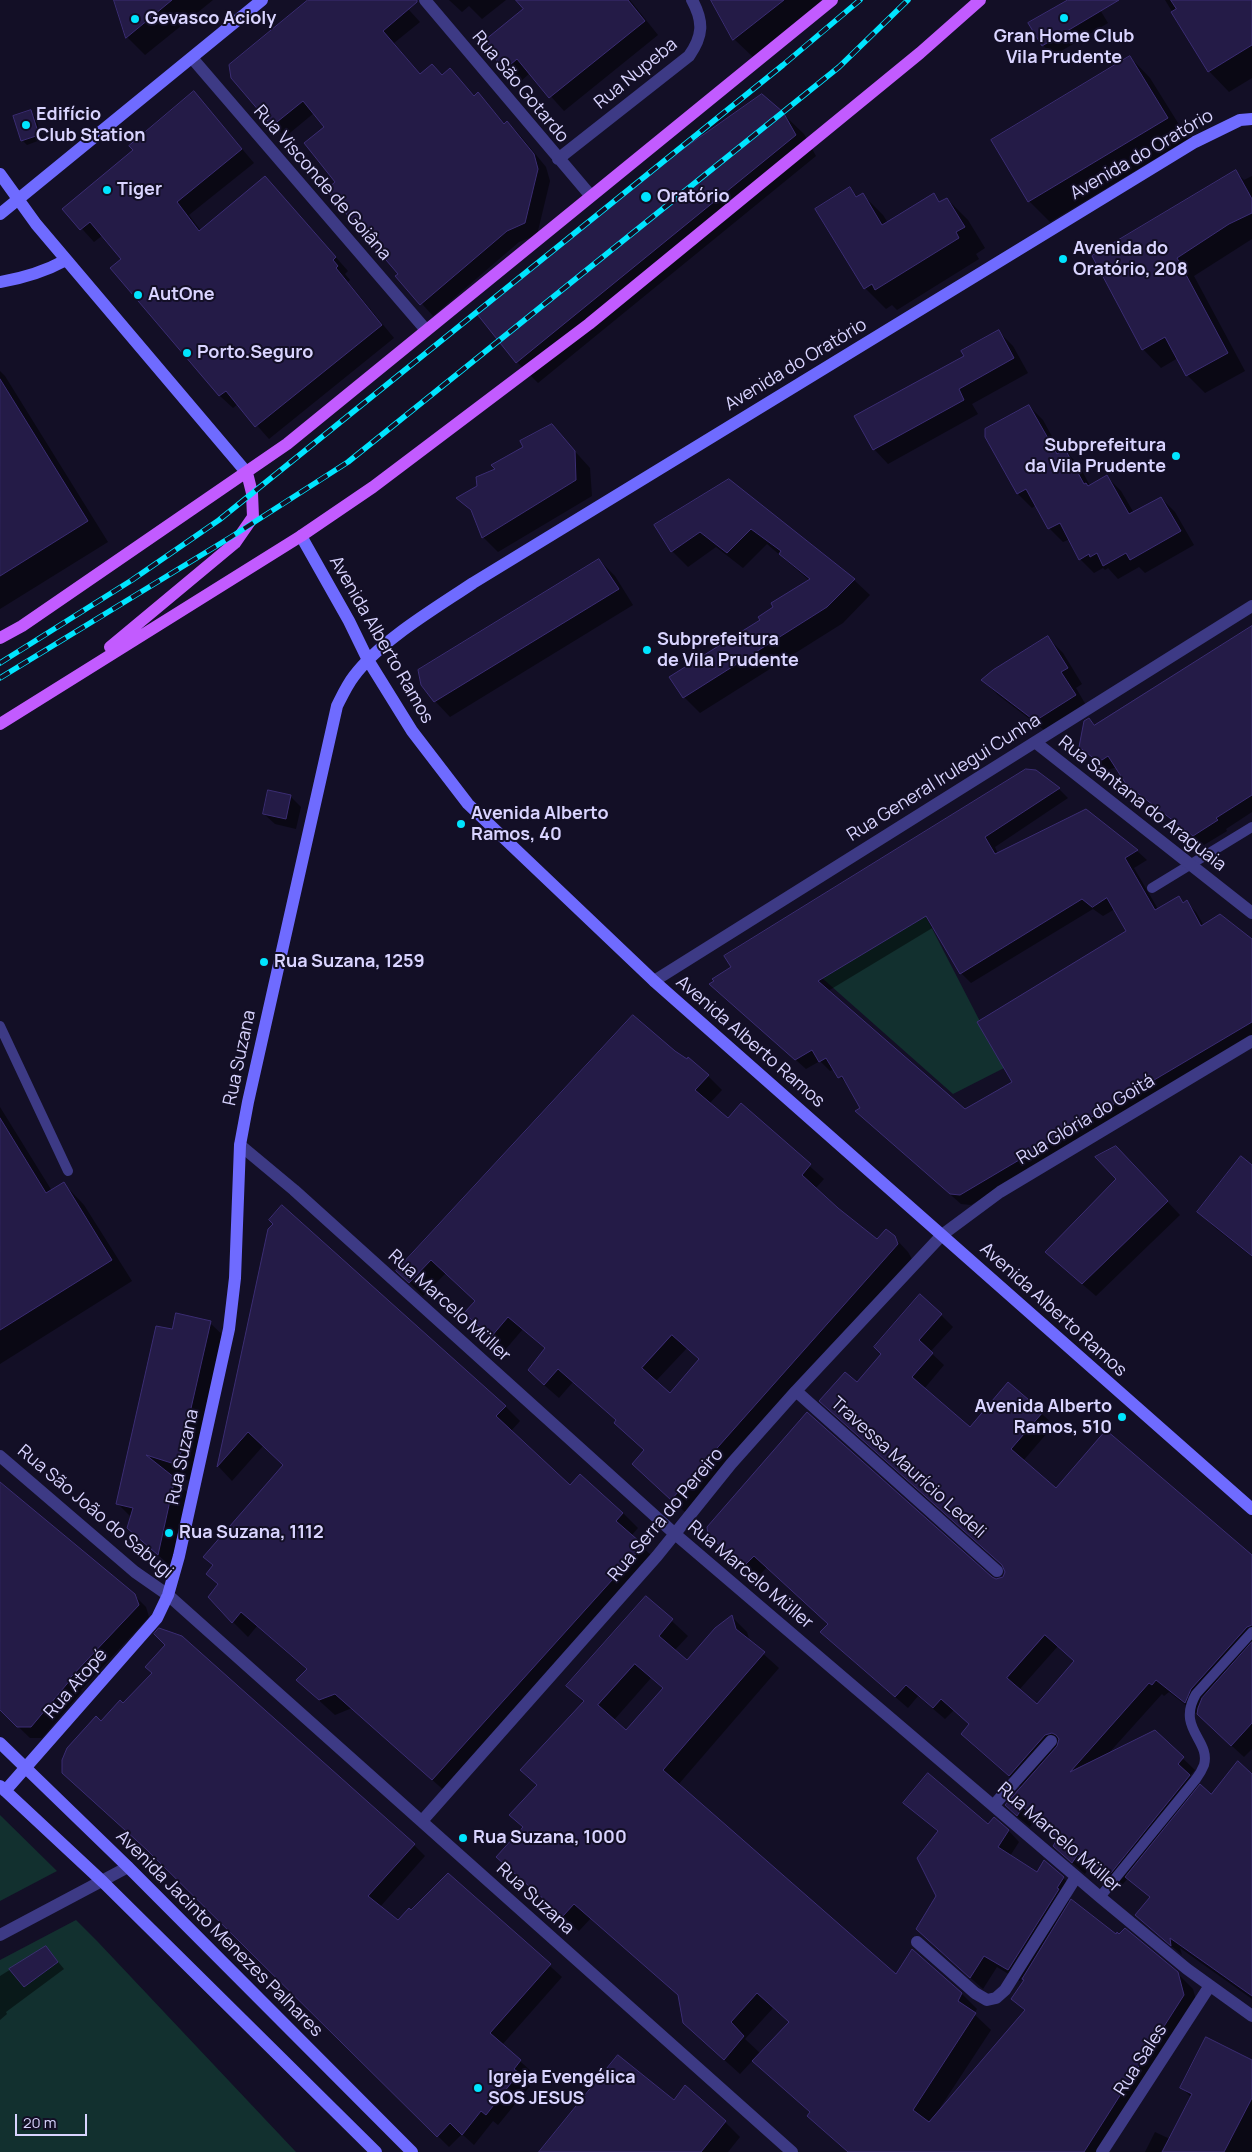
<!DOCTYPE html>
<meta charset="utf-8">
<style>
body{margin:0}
#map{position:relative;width:1252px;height:2152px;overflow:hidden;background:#130f26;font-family:Manrope,sans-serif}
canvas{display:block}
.scale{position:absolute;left:15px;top:2114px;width:72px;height:22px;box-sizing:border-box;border:2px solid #d9d4ff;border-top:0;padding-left:6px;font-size:15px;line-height:18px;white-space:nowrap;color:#d9d4ff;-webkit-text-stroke:4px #130f26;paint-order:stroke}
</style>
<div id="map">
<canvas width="1252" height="2152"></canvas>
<div class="scale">20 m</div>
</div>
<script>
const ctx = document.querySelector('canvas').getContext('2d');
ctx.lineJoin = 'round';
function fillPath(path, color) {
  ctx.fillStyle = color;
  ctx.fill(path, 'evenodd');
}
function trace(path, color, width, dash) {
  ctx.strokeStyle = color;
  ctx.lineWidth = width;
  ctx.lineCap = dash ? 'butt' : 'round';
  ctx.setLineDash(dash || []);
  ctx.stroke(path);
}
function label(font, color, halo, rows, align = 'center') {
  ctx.font = font + ' Manrope,sans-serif';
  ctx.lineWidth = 4;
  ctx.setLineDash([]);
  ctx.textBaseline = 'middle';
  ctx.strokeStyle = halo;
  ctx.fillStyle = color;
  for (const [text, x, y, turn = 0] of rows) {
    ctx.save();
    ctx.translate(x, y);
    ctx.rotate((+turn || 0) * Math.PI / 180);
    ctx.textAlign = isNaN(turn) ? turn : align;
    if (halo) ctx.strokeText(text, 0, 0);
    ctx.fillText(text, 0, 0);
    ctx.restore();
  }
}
fillPath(new Path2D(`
 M923,911L1004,1068L953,1094L822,978Z
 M0,1815L57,1871L0,1901Z
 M76,1920L98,1942L296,2152H0V1960Z`), '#12302f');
fillPath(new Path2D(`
 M115,0H213L145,55L127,37Z
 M310,0H400L420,22L394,43L421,75L442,76L450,69L475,96L478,94L505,124L507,122L519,134L546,167L550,181L537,235L519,242L433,316L397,276L400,274L337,182L326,127L314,113L285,137L273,125Z
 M449,0H506L482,19L469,6L462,12Z
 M517,0H630L658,35L564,111L530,73L520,82L494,53L525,9Z
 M712,0H820L822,3L753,57L734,39Z
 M1071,0H1094L1108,23L1053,56L1043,45Z
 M1165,0H1252V78L1229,92L1209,71Z
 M1130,57L1150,78L1188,139L1050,222L1029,201L993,140Z
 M194,92L254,163L189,215L201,231L265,177L348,271L345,274L350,280L348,282L394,338L269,439L238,404L233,408L220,396L111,269L123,259L103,235L94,242L64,209L135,150Z
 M30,112L35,117L43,139L27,145L22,140Z
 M782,113L804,134L816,156L538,383L517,362L479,314Z
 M1235,171L1244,180L1252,176V239L1194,276L1245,371L1205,393L1187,375L1178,358L1161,368L1143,349L1093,257Z
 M849,189L858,197L863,195L883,215L888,223L933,195L941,203L947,199L968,220L985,248L976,254L979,259L897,310L892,305L886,309L865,288L816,209Z
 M998,331L1013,346L1028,373L972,404L978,414L888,464L874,449L966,356Z
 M0,371L5,376L108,542L0,609Z
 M1029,406L1043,420L1061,453L1065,451L1079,465L1090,486L1107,477L1121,491L1134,513L1161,498L1175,512L1194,545L1145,573L1139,567L1118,579L1108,568L1105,570L1103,568L1094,573L1080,559L1070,539L1063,542L1049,528L1036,505L1032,508L1018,494L986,437Z
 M552,426L590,468L592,496L498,552L483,537L473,513L458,498L478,486L497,469Z
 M729,481L854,580L870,595L843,623L700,713L684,697L762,620L810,581L767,544L743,568L716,547L688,567L672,551Z
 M599,560L615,576L633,605L450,717L435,701Z
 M1252,628V812L1226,829L1227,831L1204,845L1138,794L1127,783L1117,767L1107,770L1080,747L1089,719L1096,726Z
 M1048,638L1063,653L1082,684L1076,688L1090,712L1052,736L998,695L983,680Z
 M1059,789L1068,798L995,847L998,854L1137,851L1147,860L1134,868L1158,909L1179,897L1184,903L1186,902L1196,912L1204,926L1252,940V1038L971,1205L961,1204L857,1112L862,1108L849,1087L834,1069L830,1071L820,1061L806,1069L711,984ZM1093,909L1103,916L1115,909L1128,932L1014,1082L965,1111L828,991L934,927L961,973L971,983Z
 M290,796L301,807L296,829L275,824L264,814Z
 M675,1052L708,1076L722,1090L709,1104L728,1119L741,1105L824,1179L815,1189L837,1209L877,1241L894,1237L908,1252L912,1259L686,1513L648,1477L645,1451L617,1421L573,1382L559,1398L543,1384L546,1349L523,1329L505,1350L466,1313L476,1301L446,1273L423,1296L398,1271ZM687,1348L700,1360L670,1395L655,1382Z
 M0,1107L52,1191L64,1184L84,1205L132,1281L0,1364Z
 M1129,1161L1180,1215L1096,1296L1060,1265Z
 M1252,1167V1257L1214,1227L1198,1211Z
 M269,1230L505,1406L520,1421L511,1431L570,1487L623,1513L638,1528L631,1536L654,1558L448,1794L352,1708L335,1715L313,1695L298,1680L307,1670L257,1626L248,1637L233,1622L219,1585L284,1466L263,1446L232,1481L218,1466Z
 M941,1315L953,1327L930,1352L944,1365L924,1389L970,1428L1009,1384L1054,1425L1023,1461L1056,1490L1252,1557V1749L1244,1757L1197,1714L1169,1692L1164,1696L1162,1694L1108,1754L1155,1732L1195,1770L1190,1776L1211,1796L1252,1775V1999L1180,1948L1182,1955L1149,1927L1137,1915L1151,1898L1128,1878L1123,1884L1111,1883L1090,1865L1085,1874L1067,1858L1060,1839L1035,1818L1030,1827L1018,1817L1007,1805L1022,1788L974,1746L970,1725L954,1710L945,1719L918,1696L908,1708L834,1644L829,1624L767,1567L757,1578L709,1535L996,1580L1004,1578L1006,1572L1004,1566L857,1384ZM1058,1646L1075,1662L1037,1706L1019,1690Z
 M210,1323L230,1342L197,1483L169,1475L194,1499L177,1572L128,1528L132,1518L118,1504L173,1331Z
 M0,1485L134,1595L146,1607L149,1617L81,1690L82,1691L42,1738H30L0,1709Z
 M646,1597L688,1636L674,1651L687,1662L732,1617L747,1632L750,1642L779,1668L678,1785L896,1976L961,1993L977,2009L974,2014L991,2030L936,2114L937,2115L1025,2011L1013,1999L1025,1980L1022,1977L1020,1981L997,1967L983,1989L929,1941L938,1896L939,1833L905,1803L1008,1830L1019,1842L1010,1856L1037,1874L1063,1878L1075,1889L1068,1900L1071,1903L1116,1936L1177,1973L1193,1989L1199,2011L1108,2152H847L808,2116L811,2113L753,2060L740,2074L700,2038L680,1996L591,1918L579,1931L497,1857L524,1828L511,1815L538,1786L522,1770L584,1703L568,1686ZM651,1678L664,1689L626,1732L614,1720ZM773,2008L790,2023L761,2054L745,2039Z
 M101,1723L414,1845L425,1856L380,1907L398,1922L412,1912L448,1874L562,1977L502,2045L532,2072L525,2081L530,2086L498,2125L493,2121L474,2145L462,2134L449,2147L160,1861Z
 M46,1947L64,1969L6,2012L7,2014L0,2020V1976Z
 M1252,2061V2152H1145L1155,2132L1170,2139L1191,2097L1182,2088Z
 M674,2102L725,2122L740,2137L728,2152H541Z`), '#0007');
const building = new Path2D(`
 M114,0H172L126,38Z
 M308,0H417V2L383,31L420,74L432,64L442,75L450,68L474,96L478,92L504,124L507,121L534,154L538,169L525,223L507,231L420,305L395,276L398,274L326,190L335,182L304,143L324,127L303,101L272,126L231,78L229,65Z
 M516,0H628L645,21L549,98L517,59L504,70L491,53L494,51L485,40L523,9Z
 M711,0H784L733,40Z
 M1068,0H1119L1042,46L1028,23Z
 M1171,0H1252V45L1208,72L1171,12L1176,9Z
 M1130,56L1168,118L1028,202L991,140Z
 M194,91L242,149L177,202L199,231L265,176L336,257L333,260L338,266L336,268L382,325L255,427L226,391L219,396L110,268L121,259L90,222L80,230L62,209L133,150L129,146Z
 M762,94L783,112L796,135L516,363L477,314L676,154Z
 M31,110L39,135L21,141L13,116Z
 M1236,170L1252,199V213L1229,224L1177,258L1228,353L1186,376L1165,337L1142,350L1092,256Z
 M850,187L856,197L863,193L882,225L934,193L939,202L947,198L965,227L956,232L959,238L875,290L872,284L864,289L815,209Z
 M999,330L1014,358L959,389L964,400L873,450L854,416L964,356L961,351Z
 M0,379L88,521L0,576Z
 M1029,405L1057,454L1065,449L1084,484L1086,483L1088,486L1107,475L1129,514L1161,497L1181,531L1130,560L1126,553L1103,566L1097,553L1090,557L1089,554L1079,560L1060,523L1048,529L1026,489L1017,494L985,437V429Z
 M552,424L575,451L576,480L482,538L471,510L456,498L477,486L476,477L495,469L491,465L523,447L520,441Z
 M729,479L855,579L827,607L683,698L669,677L760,620L758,617L773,607L771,603L810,579L779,554L781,551L751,529L727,553L700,532L671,552L654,525Z
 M599,559L619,589L434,702L421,685L418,670Z
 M1252,626V795L1216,818L1218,820L1193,836L1126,784L1108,756L1102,760H1096L1079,747L1084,721L1089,718L1094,725Z
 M1048,636L1068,668L1061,672L1076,695L1035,721L981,680L993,670Z
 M1026,769L1036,770L1060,788L985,837L995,854L1086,809L1138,850L1125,858L1155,910L1179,896L1183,903L1187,900L1201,926L1220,914L1252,939V1022L960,1195L950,1194L855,1111L860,1108L842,1076L838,1078L826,1058L819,1062L812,1050L795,1060L709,984L714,981L712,979L731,967L724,956ZM1107,898L1126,931L977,1022L1012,1082L965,1109L818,981L926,916L960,974L1082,899L1092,907Z
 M268,790L291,795L286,819L263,814Z
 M633,1015L675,1051L687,1059L688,1057L709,1075L695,1090L728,1118L741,1103L811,1164L802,1175L838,1208L877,1239L886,1229L895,1236L898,1244L671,1500L632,1464L644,1450L614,1423L616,1420L558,1369L544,1385L528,1370L545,1348L508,1317L491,1337L464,1313L475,1301L431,1260L409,1283L396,1271ZM672,1335L699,1359L670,1393L642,1368Z
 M0,1118L46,1193L64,1182L112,1260L0,1330Z
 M1116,1146L1168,1201L1082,1284L1045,1252L1116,1179L1095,1157Z
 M1241,1156L1252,1165V1256L1197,1212Z
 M282,1205L506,1406L496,1416L570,1485L580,1474L623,1513L616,1521L640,1542L637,1546L640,1549L432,1780L335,1694L319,1700L312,1694L296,1680L307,1669L241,1612L232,1623L208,1597L218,1584L206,1574L213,1565L203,1557L283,1465L248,1432L217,1467L268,1229L273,1224L269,1220Z
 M920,1294L942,1314L919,1340L933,1353L912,1377L970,1427L1008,1382L1043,1412L1011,1449L1056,1488L1106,1430L1252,1555V1625L1247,1627L1191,1689L1185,1703L1156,1680L1152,1685L1149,1683L1070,1772L1155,1730L1184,1757L1178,1764L1190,1775L1111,1873L1098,1872L1078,1854L1072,1863L1053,1846L1058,1838L1023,1807L1017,1816L1005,1805L1057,1746L1059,1739L1056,1735L1052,1733L1045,1735L1009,1776L961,1734L969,1724L941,1699L933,1708L906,1685L895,1697L820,1632L828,1624L754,1556L744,1566L708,1535L707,1527L807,1412L992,1577L996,1579L1003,1577L1005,1572L1002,1565L819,1401L845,1372L857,1382L881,1354L874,1347ZM1045,1635L1074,1661L1037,1704L1007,1678Z
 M176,1313L211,1321L178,1465L146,1455L175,1478L158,1555L127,1528L133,1508L116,1504L156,1326L172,1329Z
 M0,1482L135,1594L139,1605L70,1678L71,1679L31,1727H17L0,1710Z
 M646,1596L673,1619L659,1636L687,1660L715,1628L732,1615L736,1629L765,1652L663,1770L896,1974L912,1949L962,1993L958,2001L976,2013L913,2110L929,2122L1025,2010L1011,1999L1024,1980L1022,1979L1071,1899L1116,1934L1117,1932L1119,1934L1125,1928L1178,1972L1184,1995L1084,2152H848L807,2116L810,2112L752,2061L789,2022L757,1993L731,2022L744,2036L724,2060L683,2023L678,1995L574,1904L563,1916L496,1857L523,1827L509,1815L537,1785L520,1770L584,1701L566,1686ZM635,1664L663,1688L626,1730L598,1705Z
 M159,1628L182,1636L415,1844L368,1896L398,1920L409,1908L411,1910L448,1873L551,1964L490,2033L521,2060L514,2069L519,2073L486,2115L481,2111L462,2135L450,2123L437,2137L147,1850L62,1773V1760L67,1748L96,1716L101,1721L120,1700L123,1703L152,1673L145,1667L165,1645L154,1634Z
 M1252,1642V1723L1231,1746L1197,1714L1198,1708L1202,1698Z
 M1238,1761L1252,1774V1996L1170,1938L1171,1946L1135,1915L1150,1897L1125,1877L1200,1784L1211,1794Z
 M928,1773L988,1824L994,1817L1009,1830L998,1847L1037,1872L1044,1860L1064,1877L1057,1888L1059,1889L1008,1970L984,1956L970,1978L916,1929L936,1896L917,1858L938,1831L903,1803Z
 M46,1946L58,1962L24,1987L9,1969Z
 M1206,2037L1252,2060V2098L1224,2152H1162L1192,2094L1180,2088Z
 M618,2055L674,2100L685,2085L726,2121L701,2152H539Z`);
fillPath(building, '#241b47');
trace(building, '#3b2d73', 1);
trace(new Path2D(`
 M1152,888L1252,827
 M0,1026L68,1171
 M1100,1897L1196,1779C1199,1775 1202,1770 1204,1765C1211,1740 1176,1729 1196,1694L1252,1632`), '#3d3a85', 10);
trace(new Path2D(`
 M425,0L590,195
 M192,58L426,330
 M558,159L689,56C703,36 704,22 692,0
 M1035,742L1252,913
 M654,981L1252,606
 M240,1145L294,1190L675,1534L1100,1897L1187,1969L1252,2016
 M796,1391L997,1571
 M0,1456L135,1572L168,1595L792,2152
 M994,1805L1051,1741
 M422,1821L657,1556L731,1464L796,1391L942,1235L1000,1192L1252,1041
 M0,1935L128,1867
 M917,1942L975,1993L987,2000L996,1998L1005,1990L1076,1877
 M1102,2152L1209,1987`), '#3d3a85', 12);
trace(new Path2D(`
 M0,174L36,224L247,473
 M0,214L262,0
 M0,282C24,278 44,272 66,260
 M301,536L349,621L368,660L412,731L468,804L654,981L1252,1509
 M0,1743L128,1867L412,2152
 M0,1786L103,1882L376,2152
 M5,1791L157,1618L168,1595L179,1556L229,1329L235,1278L240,1145L248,1102L337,706C342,696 347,685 354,676C381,640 436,608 473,583L1195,142L1240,120L1252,119`), '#6f6bff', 12);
trace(new Path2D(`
 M0,638L22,626L287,444L832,0
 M110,647L235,543L253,517L252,493L247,473
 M0,724L301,536L373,487L589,324L920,53L980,0`), '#c25bff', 12);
const rail = new Path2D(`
 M0,663L132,580L219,520L783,65L860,0
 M0,678L231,537L348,462L839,67L908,0`);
trace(rail, '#00e5ff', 5.5);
trace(rail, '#130f26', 4, [11]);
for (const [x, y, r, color] of [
 [1064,18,5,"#00e5ff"],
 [135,19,5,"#00e5ff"],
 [26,125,5,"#00e5ff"],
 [107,190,5,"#00e5ff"],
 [646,197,6,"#00e5ff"],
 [1063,259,5,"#00e5ff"],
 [138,295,5,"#00e5ff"],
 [187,353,5,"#00e5ff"],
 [1176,456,5,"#00e5ff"],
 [647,650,5,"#00e5ff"],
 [461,824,5,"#00e5ff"],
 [264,962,5,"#00e5ff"],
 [1122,1417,5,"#00e5ff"],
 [169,1533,5,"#00e5ff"],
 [463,1838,5,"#00e5ff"],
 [478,2088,5,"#00e5ff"]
]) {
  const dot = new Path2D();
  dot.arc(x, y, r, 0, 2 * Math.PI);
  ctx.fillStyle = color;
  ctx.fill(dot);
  trace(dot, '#130f26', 2);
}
label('bold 18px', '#d9d4ff', '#130f26', [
 ["Gevasco Acioly",145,19],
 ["Gran Home Club",1064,37,"center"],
 ["Vila Prudente",1064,58,"center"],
 ["Edifício",36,115],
 ["Club Station",36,136],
 ["Tiger",117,190],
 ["Oratório",657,197],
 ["Avenida do",1073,249],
 ["Oratório, 208",1073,270],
 ["AutOne",148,295],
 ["Porto.Seguro",197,353],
 ["Subprefeitura",1166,446,"right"],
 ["da Vila Prudente",1166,467,"right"],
 ["Subprefeitura",657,640],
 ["de Vila Prudente",657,661],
 ["Avenida Alberto",471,814],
 ["Ramos, 40",471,835],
 ["Rua Suzana, 1259",274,962],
 ["Avenida Alberto",1112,1407,"right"],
 ["Ramos, 510",1112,1428,"right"],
 ["Rua Suzana, 1112",179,1533],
 ["Rua Suzana, 1000",473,1838],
 ["Igreja Evengélica",488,2078],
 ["SOS JESUS",488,2099]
], 'left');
label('18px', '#d9d4ff', '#130f26', [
 ["Rua Nupeba",636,74,-39],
 ["Rua São Gotardo",520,87,50],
 ["Avenida do Oratório",1142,155,-30],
 ["Rua Visconde de Goiâna",322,183,49],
 ["Avenida do Oratório",796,365,-31],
 ["Avenida Alberto Ramos",381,640,60],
 ["Rua General Irulegui Cunha",944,778,-32],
 ["Rua Santana do Araguaia",1142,804,38],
 ["Avenida Alberto Ramos",750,1042,41],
 ["Rua Suzana",240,1058,-78],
 ["Rua Glória do Goitá",1086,1120,-31],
 ["Rua Marcelo Müller",449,1306,42],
 ["Avenida Alberto Ramos",1053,1310,42],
 ["Rua Suzana",183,1457,-78],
 ["Travessa Maurício Ledeli",908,1468,42],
 ["Rua São João do Sabugi",95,1512,40],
 ["Rua Serra do Pereiro",666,1515,-50],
 ["Rua Marcelo Müller",750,1575,40],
 ["Rua Atopé",76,1684,-49],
 ["Rua Marcelo Müller",1059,1838,41],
 ["Rua Suzana",535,1899,42],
 ["Avenida Jacinto Menezes Palhares",219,1934,45],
 ["Rua Sales",1141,2060,-57]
]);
</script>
